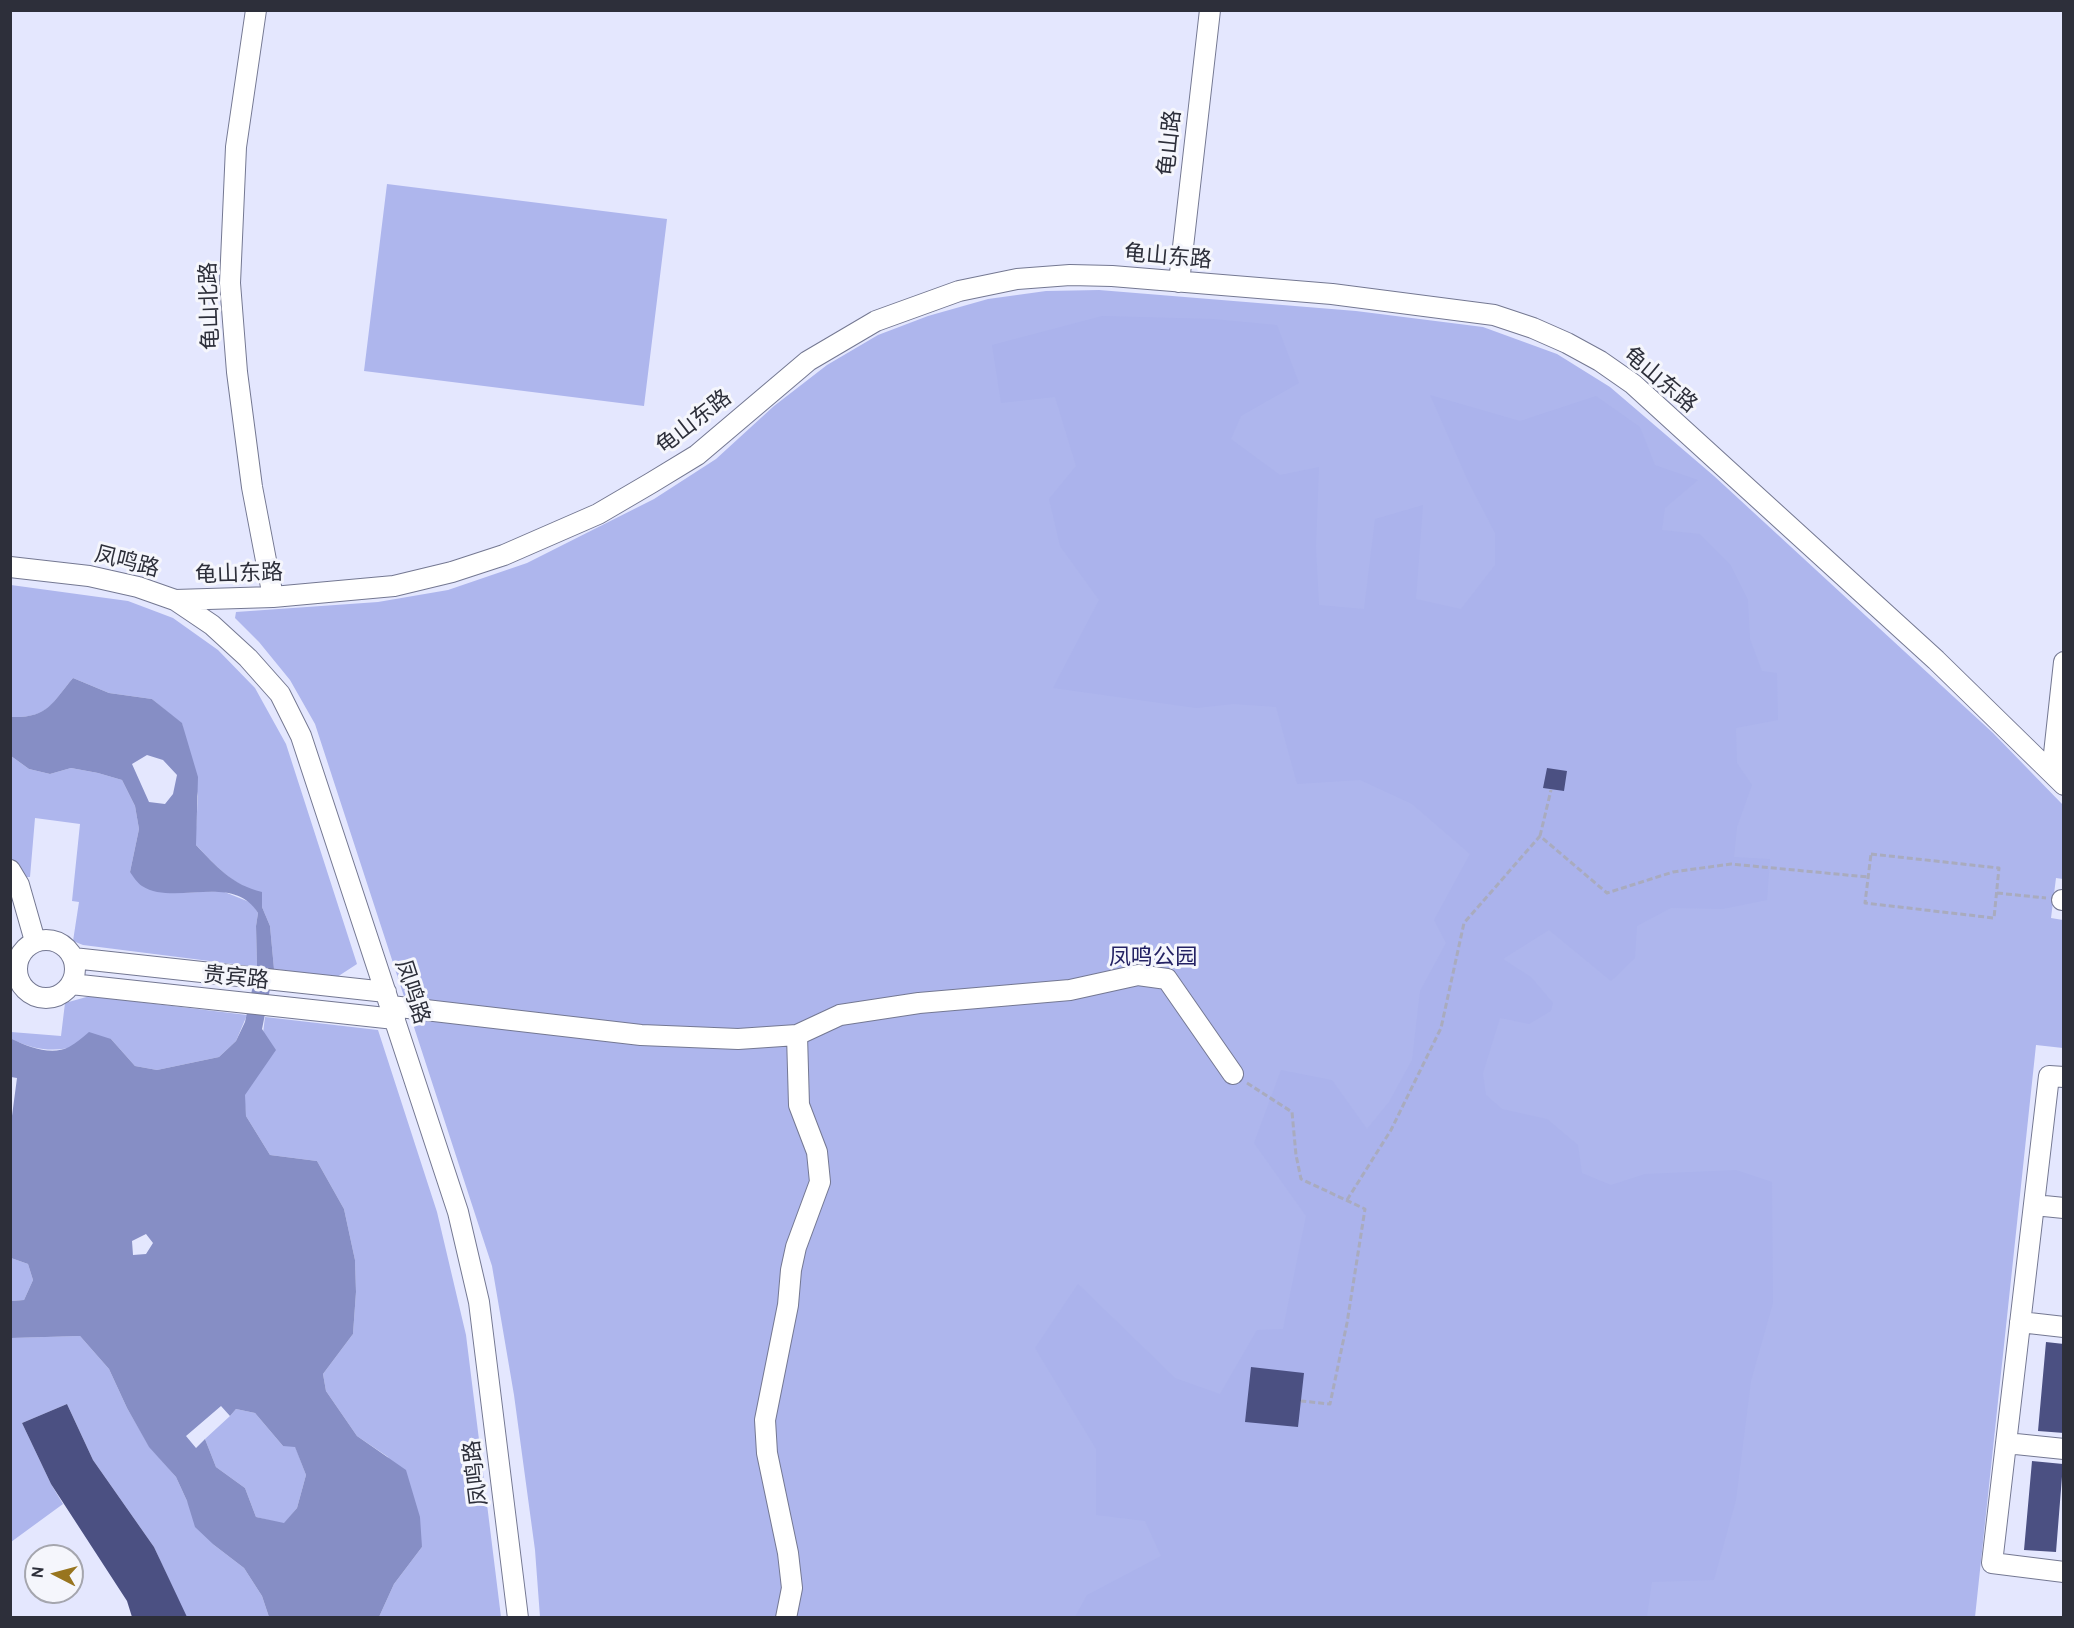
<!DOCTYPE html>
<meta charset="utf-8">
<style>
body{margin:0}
#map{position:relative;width:2074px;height:1628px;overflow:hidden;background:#e4e7fe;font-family:Cabin,sans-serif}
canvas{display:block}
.frame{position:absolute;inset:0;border:12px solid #2d2f3a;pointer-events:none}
.north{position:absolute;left:24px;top:1544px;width:60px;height:60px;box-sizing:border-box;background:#f5f6fc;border:2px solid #a5a6ae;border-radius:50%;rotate:276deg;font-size:16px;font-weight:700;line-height:24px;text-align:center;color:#2d2f3a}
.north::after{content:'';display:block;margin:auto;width:21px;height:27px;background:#98751f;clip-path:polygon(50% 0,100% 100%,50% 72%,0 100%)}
</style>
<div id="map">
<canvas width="2074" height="1628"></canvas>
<div class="frame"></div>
<div class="north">N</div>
</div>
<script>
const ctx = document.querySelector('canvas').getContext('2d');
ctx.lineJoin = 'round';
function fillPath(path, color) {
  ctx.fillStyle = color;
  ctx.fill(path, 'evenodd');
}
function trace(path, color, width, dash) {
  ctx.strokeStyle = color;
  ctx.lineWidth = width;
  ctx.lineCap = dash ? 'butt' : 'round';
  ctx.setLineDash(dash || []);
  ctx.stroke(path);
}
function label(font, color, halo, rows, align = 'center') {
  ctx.font = font + ' Cabin,"Noto Sans SC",sans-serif';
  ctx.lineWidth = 6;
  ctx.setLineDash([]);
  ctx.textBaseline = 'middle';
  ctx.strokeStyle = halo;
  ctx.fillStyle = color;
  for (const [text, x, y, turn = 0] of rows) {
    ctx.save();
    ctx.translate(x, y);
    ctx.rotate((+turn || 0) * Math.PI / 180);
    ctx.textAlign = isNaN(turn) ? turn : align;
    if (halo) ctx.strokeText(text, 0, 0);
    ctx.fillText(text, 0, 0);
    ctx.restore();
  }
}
fillPath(new Path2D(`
 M387,184L667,219L644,406L364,371Z
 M1099,290L1356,311L1483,327L1557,354L1610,387L1714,476L1993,733L2063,805V879L2056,878L2051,918L2063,920V1048L2036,1045L1975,1617H540L535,1550L514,1395L492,1266L315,724L290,680L259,642L235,618L236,612L378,602L448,590L527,563L654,499L716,459L774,406L827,365L878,335L928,316L988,299L1046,291Z
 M11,585L128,601L173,618L218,650L255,688L286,744L357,964L337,977L274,969L270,926L262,907L261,893C232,885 216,866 195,844L198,796L182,724L152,699L109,693L73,678C51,704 49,718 11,717Z
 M11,756L29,769L50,774L71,768L98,773L122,780L135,806L139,829L130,872L179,893L222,891L252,903L258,913L256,926L257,967L83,945L73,941L79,902L72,901L80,824L35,818L30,877H24L20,869L11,859Z
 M90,996L247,1015L236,1041L219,1057L157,1070L135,1066L111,1039C73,1047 49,1058 12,1039L11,1032L61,1036L65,1003Z
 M265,1017L378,1030L437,1212L466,1335L501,1617H379L394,1584L422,1547L388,1457L357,1436L326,1391L323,1374L353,1334L356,1292L355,1260L344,1209L317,1161L270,1155L246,1116L244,1095L258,1074Z
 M11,1258L28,1264L33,1280L24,1300L11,1301Z
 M80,1336L109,1369L127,1408L149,1446L176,1477L187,1501L214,1545L244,1568L262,1596L269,1617H186L154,1547L93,1460L67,1404L22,1423L51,1484L63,1504L11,1542L10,1338Z
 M236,1409L255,1413L283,1446H295L306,1475L297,1508L284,1524L256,1517L245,1488L216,1467L205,1439L230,1416Z`), '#aeb6ed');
fillPath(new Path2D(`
 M1102,316L1213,319L1277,325L1299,383L1241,416L1231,439L1280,475L1319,467L1316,547L1319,605L1364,609L1375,519L1423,505L1416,599L1461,609L1495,565V533L1468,481L1430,395L1520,421L1596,396L1640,427L1655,465L1698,480L1665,508L1662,530L1700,534L1730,564L1748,600L1750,639L1762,671L1777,673L1778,720L1736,728L1737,763L1752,785L1737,827L1734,857L1770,859L1767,900L1723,909L1671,908L1637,926L1635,958L1611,981L1549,930L1503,959L1531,977L1553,1003L1551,1011L1529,1024L1500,1018L1483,1073L1486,1095L1502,1109L1547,1119L1578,1145L1582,1173L1611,1185L1645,1174L1736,1170L1772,1182L1773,1303L1751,1381L1736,1500L1714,1580L1652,1582L1647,1617H1075L1087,1595L1161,1556L1145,1521L1096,1515V1449L1035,1348L1078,1284L1175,1378L1220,1394L1257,1330L1283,1329L1306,1216L1254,1143L1281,1070L1332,1080L1367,1129L1389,1102L1412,1060L1420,991L1446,943L1434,920L1470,854L1412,804L1360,780L1297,784L1276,707L1233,704L1196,708L1053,688L1099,600L1060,546L1049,499L1076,466L1055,397L1001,403L992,345Z`), '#abb3ec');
fillPath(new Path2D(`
 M73,678L109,693L152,699L182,723L198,777L196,845C216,866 232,885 262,892V907L270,926L274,969L262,1029L276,1050L245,1095L246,1116L270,1155L317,1161L344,1209L355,1260L356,1292L353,1334L323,1374L326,1391L357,1436L406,1470L420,1517L422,1547L394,1584L379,1617H269L262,1596L244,1568L214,1545L195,1527L187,1501L176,1477L149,1447L127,1408L109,1369L80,1336L11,1338V1301L24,1300L33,1280L28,1264L11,1258L10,1131L17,1078L11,1077L12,1039C28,1047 52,1056 69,1047C76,1043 83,1037 89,1032L111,1039L135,1066L157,1070L219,1057L236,1041L245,1022L257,967L256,926L258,913C233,872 175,907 142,886C137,883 133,876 130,872L139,829L135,806L122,780L98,773L71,768L50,774L29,769L11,756V717C48,718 51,704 73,678ZM147,755L163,760L177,775L173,794L165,804L149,802L132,764ZM146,1234L153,1243L146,1254L133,1255L132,1241ZM221,1406L230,1416L236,1409L255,1413L283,1446L295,1447L306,1475L297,1508L284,1523L256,1517L245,1488L216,1467L205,1439L196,1448L186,1436Z`), '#868ec5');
fillPath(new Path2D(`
 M1547,768L1567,771L1564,791L1543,788Z
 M2046,1342L2064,1344V1433L2038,1431Z
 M1251,1367L1304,1373L1298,1427L1245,1422Z
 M67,1404L93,1460L154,1547L187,1617H132L127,1601L51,1484L22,1423Z
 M2032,1461L2063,1464L2056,1552L2024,1550Z`), '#4b5082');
const minor = new Path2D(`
 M256,10L236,147L230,283L237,372L252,487L273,597
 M1179,282L1210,10
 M10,567L89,576L138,587L175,600L212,625L248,658L280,694L301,736L458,1212L479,1302L518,1618
 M175,600L273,597L394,586L452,572L504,555L598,514L651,483L697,455L808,361L876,321L959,291L1017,279L1070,275L1112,276L1332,294L1494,315L1533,328L1567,343L1600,361L1633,384L1936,660L2064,785
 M2052,772L2064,662
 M10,870L19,885L35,941
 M2062,900H2064
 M17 969a29 29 0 1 1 58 0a29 29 0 1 1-58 0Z
 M73,958L386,992
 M71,984L395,1019
 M391,1006L641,1035L738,1039L797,1035L840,1015L919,1003L1070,990L1138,975L1167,979L1233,1074
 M2064,1077L2049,1076L1992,1563L2064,1572
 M2034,1205L2064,1208
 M2020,1322L2064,1327
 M2006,1443L2064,1449
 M786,1618L792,1588L788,1553L767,1453L765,1420L788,1305L791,1270L796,1247L820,1182L817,1152L799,1105L797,1035`);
trace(minor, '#747892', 22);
trace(new Path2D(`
 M1540,836L1551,790
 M1871,854L1999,868L1994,918L1865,903Z
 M1997,893L2046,898
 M1247,1083L1292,1112L1296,1155L1301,1179L1365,1209L1347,1323L1330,1404L1301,1401
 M1347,1200L1391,1130L1441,1028L1464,923L1540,836L1607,893L1673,872L1731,864L1868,877`), '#a9abbe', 3, [6, 3]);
trace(minor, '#fff', 20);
label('22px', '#2d2f3a', '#f5f6fc', [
 ["龟山路",1170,143,-84],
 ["龟山东路",1168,257,5],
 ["龟山北路",210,306,-92],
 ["龟山东路",1660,380,40],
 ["龟山东路",694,422,-38],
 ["凤鸣路",127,562,14],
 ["龟山东路",239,574,-2],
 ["贵宾路",236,978,6],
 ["凤鸣路",412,992,72],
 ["凤鸣路",476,1473,-97]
]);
label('22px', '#242264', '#f5f6fc', [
 ["凤鸣公园",1153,958]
]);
</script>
